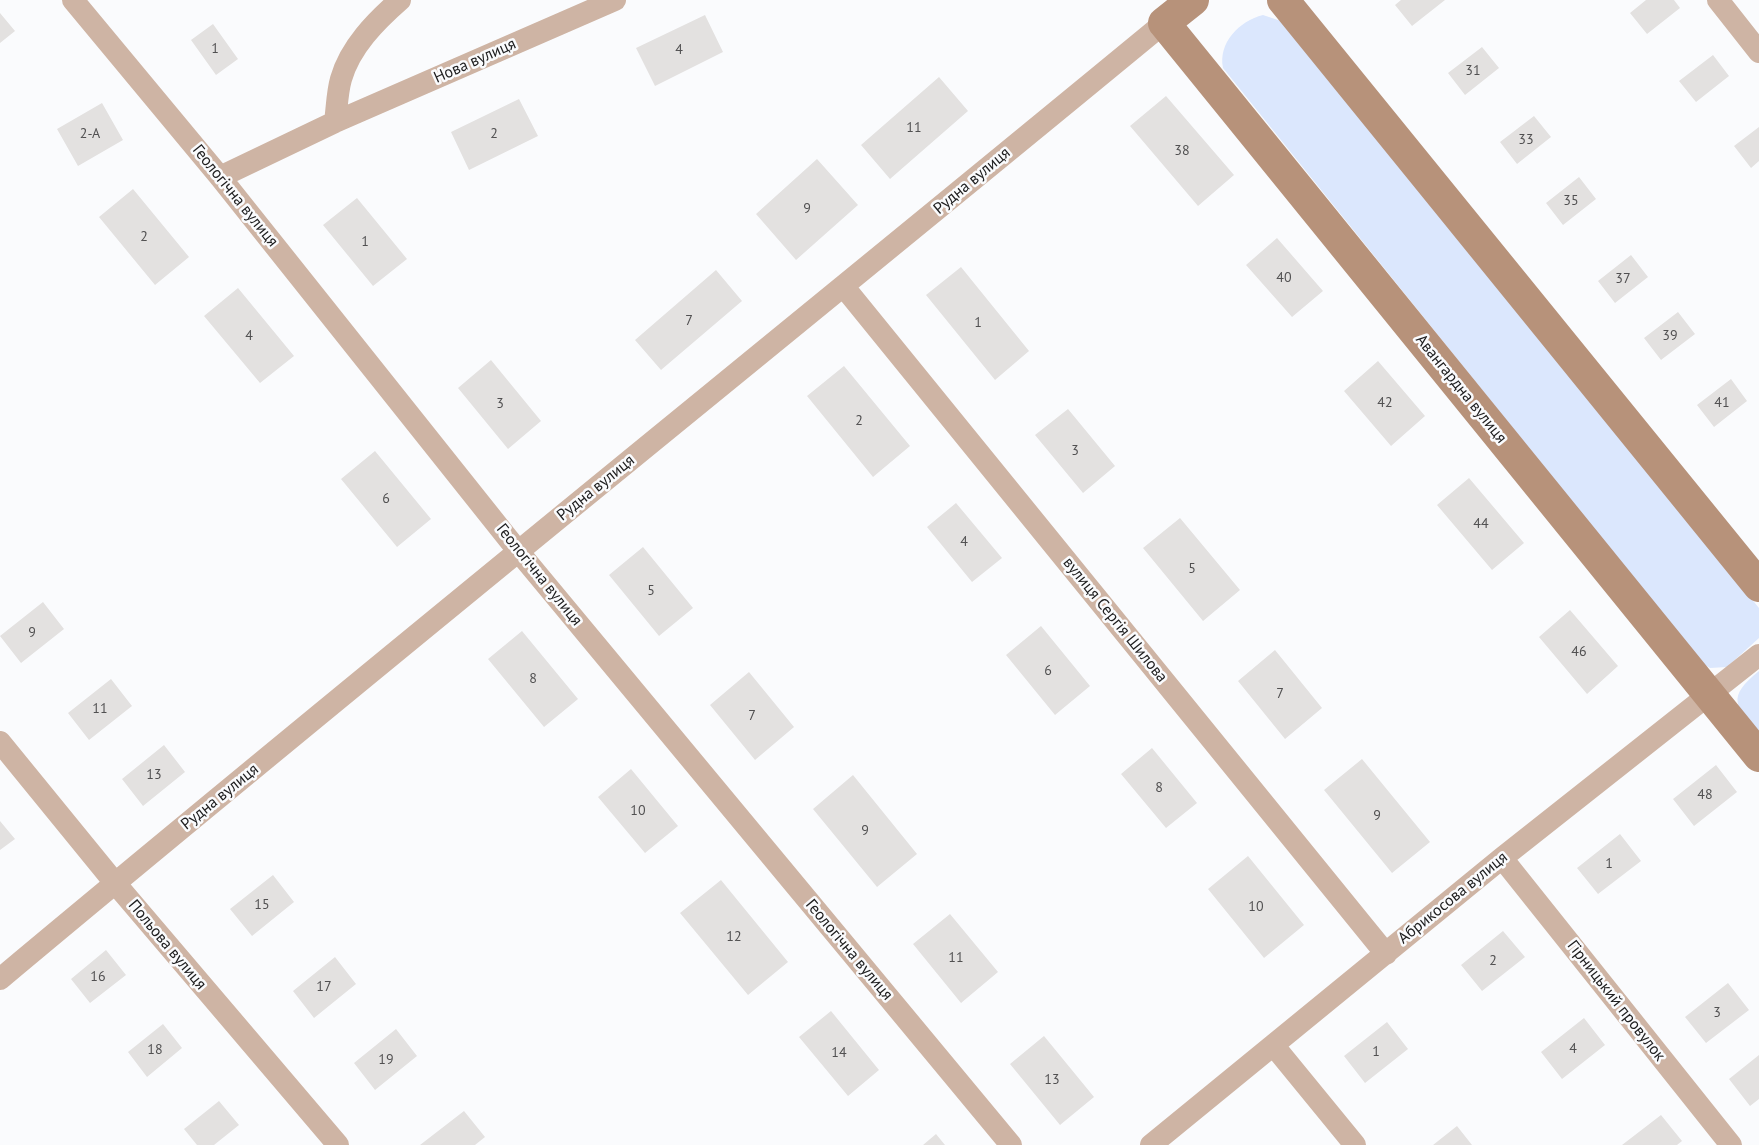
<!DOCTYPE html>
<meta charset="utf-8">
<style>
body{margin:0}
canvas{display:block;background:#fafbfd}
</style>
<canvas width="1759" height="1145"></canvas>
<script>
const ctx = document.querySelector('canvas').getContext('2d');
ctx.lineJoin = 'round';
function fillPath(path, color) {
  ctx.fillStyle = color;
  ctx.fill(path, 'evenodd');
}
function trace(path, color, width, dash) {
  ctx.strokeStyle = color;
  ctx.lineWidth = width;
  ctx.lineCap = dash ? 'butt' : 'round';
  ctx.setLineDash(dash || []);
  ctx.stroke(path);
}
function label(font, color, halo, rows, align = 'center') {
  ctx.font = font + ' "PT Sans",sans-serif';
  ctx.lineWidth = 5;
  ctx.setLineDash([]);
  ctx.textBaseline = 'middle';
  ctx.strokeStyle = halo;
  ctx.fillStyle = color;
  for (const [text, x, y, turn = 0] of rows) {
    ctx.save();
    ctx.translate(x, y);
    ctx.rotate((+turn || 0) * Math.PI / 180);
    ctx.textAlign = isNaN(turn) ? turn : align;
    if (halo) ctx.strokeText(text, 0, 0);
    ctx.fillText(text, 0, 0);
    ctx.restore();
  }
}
fillPath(new Path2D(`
 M1263,15L1281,21L1759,608V638L1727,667L1710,668L1702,663L1223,68C1218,43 1239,21 1263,15Z
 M1759,671V734C1735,705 1726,698 1759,671Z`), '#dbe7fd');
fillPath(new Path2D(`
 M1401,0H1445L1412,26L1395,5Z
 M1646,0H1674L1680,8L1647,34L1630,13Z
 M0,13L15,31L0,43Z
 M705,15L723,52L655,86L636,48Z
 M213,24L238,59L216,75L191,40Z
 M1482,47L1499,68L1465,95L1448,73Z
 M1713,55L1729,76L1696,102L1679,81Z
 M939,77L968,111L890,179L861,145Z
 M1166,96L1234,175L1198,206L1130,126Z
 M519,99L538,136L469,170L451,132Z
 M102,103L123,140L78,166L57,129Z
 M1534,116L1551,137L1517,164L1500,142Z
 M1759,127V161L1751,168L1734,146Z
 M817,159L858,205L796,260L756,214Z
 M1579,177L1596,199L1563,225L1546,203Z
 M133,189L189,257L155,285L99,217Z
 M357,198L407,259L373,286L323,225Z
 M1277,238L1323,291L1292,317L1246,265Z
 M1631,255L1648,277L1615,303L1598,281Z
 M961,267L1029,351L995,380L926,295Z
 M716,270L742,301L661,370L635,340Z
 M238,288L294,356L260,383L204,316Z
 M1678,312L1695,334L1661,360L1644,338Z
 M491,360L541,421L508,449L458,388Z
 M1378,361L1425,416L1391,446L1344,391Z
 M844,366L910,446L873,477L807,396Z
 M1731,379L1747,401L1714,427L1697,405Z
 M1068,409L1115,466L1083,493L1035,435Z
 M375,451L431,519L397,547L341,479Z
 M1469,478L1524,543L1492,570L1437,505Z
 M956,503L1002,558L972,582L927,527Z
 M1180,518L1240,590L1203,621L1143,548Z
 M643,547L693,608L659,636L609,575Z
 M43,602L64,629L21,663L0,636Z
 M1570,610L1618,666L1587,694L1539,637Z
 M1041,626L1090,686L1055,715L1006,655Z
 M522,631L578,699L544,727L488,659Z
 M1275,650L1322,708L1285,739L1238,681Z
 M749,672L794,727L755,760L710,705Z
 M111,679L132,706L89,740L68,713Z
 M164,745L185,772L143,806L122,779Z
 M1152,748L1197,803L1166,828L1121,774Z
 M1362,759L1430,842L1392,873L1324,790Z
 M1716,765L1737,792L1694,826L1673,799Z
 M631,769L678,826L645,853L598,797Z
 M853,775L917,854L877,887L813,809Z
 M0,821L15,839L0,850Z
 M1620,834L1641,861L1598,894L1577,868Z
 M1248,856L1304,925L1264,958L1208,889Z
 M273,875L294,902L252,936L230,909Z
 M721,880L788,962L748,995L680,913Z
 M950,914L998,972L961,1003L913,944Z
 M1503,931L1525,957L1482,991L1461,965Z
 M106,950L126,975L90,1003L71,979Z
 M335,957L356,984L314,1018L293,991Z
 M1728,983L1749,1010L1706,1043L1685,1017Z
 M831,1011L879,1070L848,1096L799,1037Z
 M1584,1018L1605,1045L1562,1079L1541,1052Z
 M1387,1022L1408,1049L1365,1083L1344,1056Z
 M163,1024L182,1048L147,1077L128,1052Z
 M396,1029L417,1056L375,1090L354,1063Z
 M1044,1036L1094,1097L1060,1125L1010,1064Z
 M1759,1055V1099L1750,1106L1729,1079Z
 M219,1101L239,1125L214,1145H197L184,1129Z
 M464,1111L485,1137L475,1145H420Z
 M1661,1115L1682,1141L1677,1145H1622Z
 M1457,1126L1472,1145H1433Z
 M936,1134L945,1145H923Z`), '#e3e1e0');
trace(new Path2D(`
 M73,0L220,177L518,551L1011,1145
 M1718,0L1759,52
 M335,122C337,108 337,93 341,79C350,47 376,21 400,0
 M220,177L335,122L615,0
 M844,287L1386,954
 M0,742L115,883L338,1145
 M1502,858L1731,1145
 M0,979C385,657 777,342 1164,23
 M1274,1046L1355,1145
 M1151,1145L1502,858L1759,655`), '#ceb4a4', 22);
trace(new Path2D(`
 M1193,0L1164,23L1759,756
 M1283,0L1759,586`), '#b7927a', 32);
label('14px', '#515051', null, [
 ["1",215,49],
 ["4",679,50],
 ["31",1473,71],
 ["11",914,128],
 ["2-А",90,134],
 ["2",494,134],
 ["33",1526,140],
 ["38",1182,151],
 ["35",1571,201],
 ["9",807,209],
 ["2",144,237],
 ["1",365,242],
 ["40",1284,278],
 ["37",1623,279],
 ["7",689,321],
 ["1",978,323],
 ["4",249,336],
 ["39",1670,336],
 ["42",1385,403],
 ["41",1722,403],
 ["3",500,404],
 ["2",859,421],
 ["3",1075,451],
 ["6",386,499],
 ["44",1481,524],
 ["4",964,542],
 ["5",1192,569],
 ["5",651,591],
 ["9",32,633],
 ["46",1579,652],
 ["6",1048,671],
 ["8",533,679],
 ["7",1280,694],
 ["11",100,709],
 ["7",752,716],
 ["13",154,775],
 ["8",1159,788],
 ["48",1705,795],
 ["10",638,811],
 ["9",1377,816],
 ["9",865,831],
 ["1",1609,864],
 ["15",262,905],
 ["10",1256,907],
 ["12",734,937],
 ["11",956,958],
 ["2",1493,961],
 ["16",98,977],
 ["17",324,987],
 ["3",1717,1013],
 ["4",1573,1049],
 ["18",155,1050],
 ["1",1376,1052],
 ["14",839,1053],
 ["19",386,1060],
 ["13",1052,1080]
]);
label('16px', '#202021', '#fafbfd', [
 ["Нова вулиця",475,61,-24],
 ["Рудна вулиця",972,181,-40],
 ["Геологічна вулиця",235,196,51],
 ["Авангардна вулиця",1461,389,51],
 ["Рудна вулиця",596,488,-39],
 ["Геологічна вулиця",539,575,51],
 ["вулиця Сергія Шилова",1115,620,51],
 ["Рудна вулиця",220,797,-39],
 ["Абрикосова вулиця",1453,898,-39],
 ["Польова вулиця",167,945,50],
 ["Геологічна вулиця",849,950,50],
 ["Гірницький провулок",1616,1001,52]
]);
</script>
